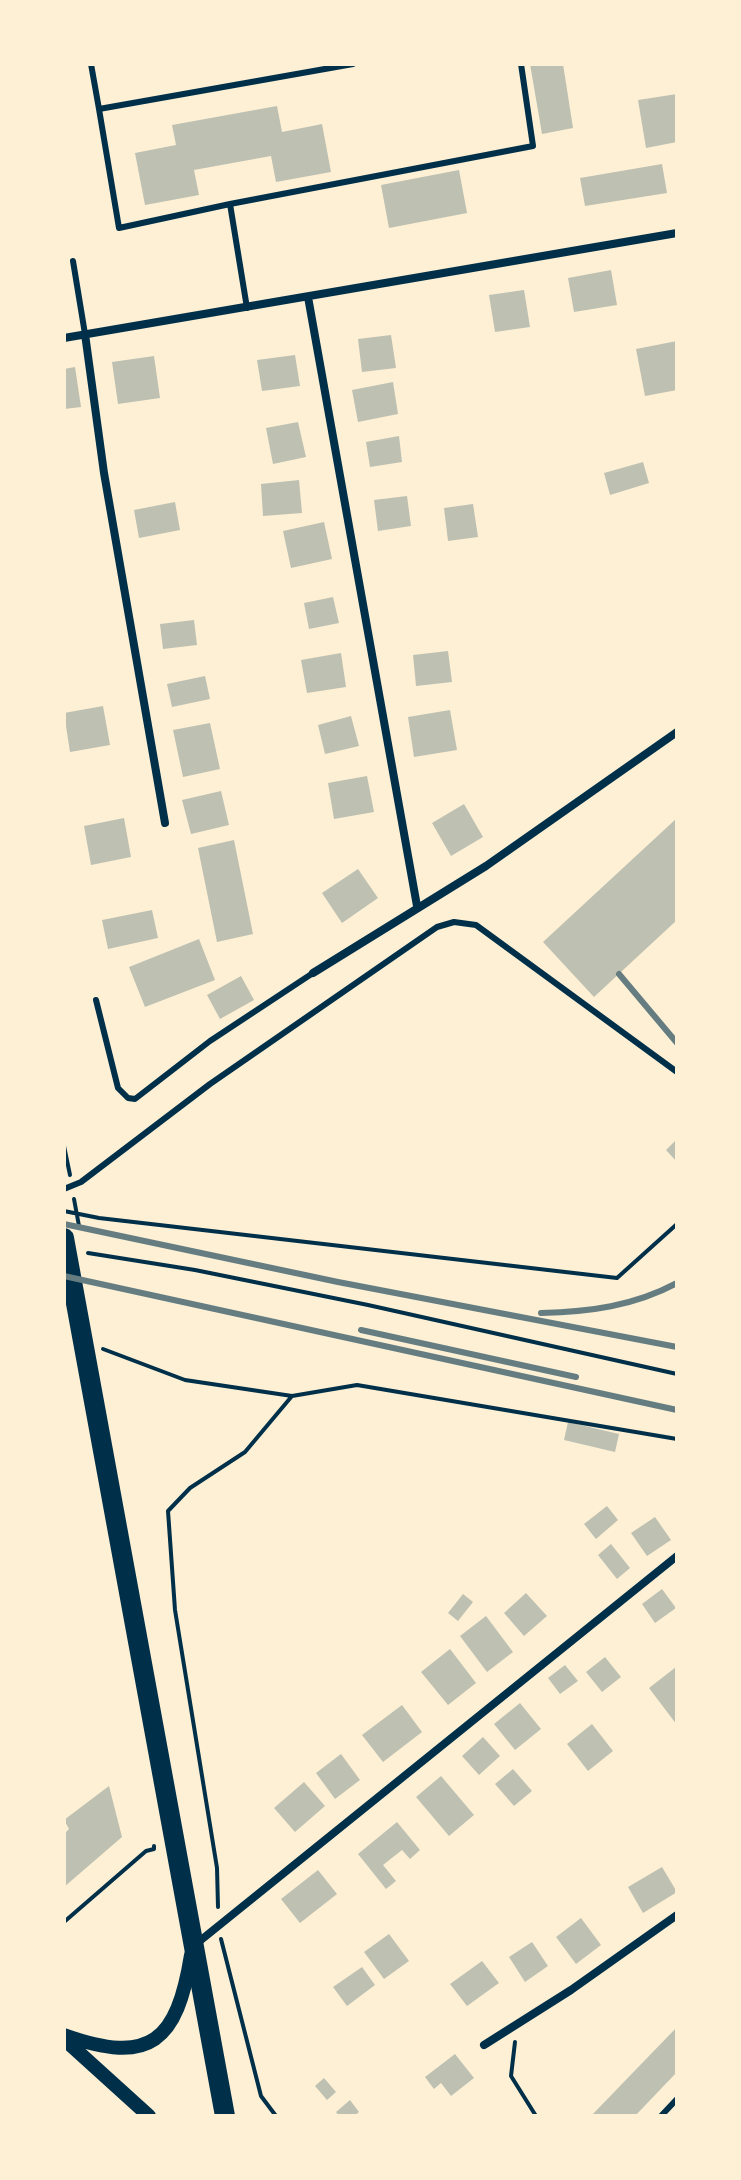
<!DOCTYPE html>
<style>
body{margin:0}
#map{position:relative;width:741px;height:2180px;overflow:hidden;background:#fdf0d5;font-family:"DM Sans",sans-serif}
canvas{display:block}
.frame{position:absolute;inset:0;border:66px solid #fdf0d5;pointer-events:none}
</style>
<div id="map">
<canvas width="741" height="2180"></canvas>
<div class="frame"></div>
</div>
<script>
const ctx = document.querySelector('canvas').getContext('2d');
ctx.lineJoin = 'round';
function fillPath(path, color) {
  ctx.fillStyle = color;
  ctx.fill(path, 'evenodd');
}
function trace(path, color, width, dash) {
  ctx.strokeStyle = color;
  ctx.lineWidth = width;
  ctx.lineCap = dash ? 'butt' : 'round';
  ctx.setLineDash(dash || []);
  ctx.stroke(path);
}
fillPath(new Path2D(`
 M530,64H563L573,128L542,134Z
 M677,94V142L646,148L638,100Z
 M277,106L282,132L322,124L331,172L276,182L271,156L194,170L199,195L145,205L135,153L176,145L172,125Z
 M662,164L667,193L585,206L580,178Z
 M459,170L467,213L389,228L381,185Z
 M611,270L617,305L574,312L568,278Z
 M524,290L530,327L495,332L489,295Z
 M391,335L396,368L362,372L358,339Z
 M677,341V390L645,396L636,349Z
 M295,355L300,386L262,391L257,360Z
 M154,356L160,398L118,404L112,362Z
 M75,367L81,407L64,409V369Z
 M393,382L398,414L358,422L352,390Z
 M298,422L306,457L273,464L266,428Z
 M399,436L402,462L370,467L366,442Z
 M643,462L649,483L610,495L604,473Z
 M299,480L302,513L263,516L261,484Z
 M407,496L411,526L378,531L374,500Z
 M175,502L180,530L139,538L134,510Z
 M473,504L478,537L448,541L444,508Z
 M324,522L332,559L291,568L283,531Z
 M333,597L339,623L309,629L304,603Z
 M194,620L197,645L163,649L160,624Z
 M448,651L452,682L416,686L413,655Z
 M341,653L346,687L307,693L301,660Z
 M205,676L210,699L172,707L167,684Z
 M103,706L110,745L70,752L64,713Z
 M450,710L457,750L414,757L408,717Z
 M351,716L359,746L325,754L318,725Z
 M210,723L220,769L183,777L173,730Z
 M367,776L374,812L334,819L328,783Z
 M221,791L229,825L191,834L182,800Z
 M464,804L483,837L451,856L432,823Z
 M124,818L131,857L91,865L84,826Z
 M677,818V920L594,997L543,942Z
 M234,840L253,934L217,942L198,848Z
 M358,869L378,898L342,923L322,893Z
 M152,910L158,938L108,949L102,920Z
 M199,939L215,980L145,1007L129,967Z
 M241,976L254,1000L220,1019L207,995Z
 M677,1139V1162L666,1150Z
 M568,1422L619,1434L615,1452L564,1440Z
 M607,1506L618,1520L596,1539L584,1524Z
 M655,1517L671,1540L647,1556L631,1533Z
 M611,1544L630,1568L617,1579L598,1555Z
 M662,1589L676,1608L655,1623L642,1604Z
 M526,1593L547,1616L524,1636L504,1613Z
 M463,1594L473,1602L458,1621L448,1613Z
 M486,1616L513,1652L487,1672L460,1636Z
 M450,1649L476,1683L448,1705L421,1672Z
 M605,1657L621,1677L602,1692L586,1672Z
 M565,1665L578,1681L560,1694L548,1678Z
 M676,1667L677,1669V1725L649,1688Z
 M520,1703L541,1729L515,1750L494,1724Z
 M402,1705L422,1732L383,1762L362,1735Z
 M592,1724L613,1751L588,1771L567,1744Z
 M483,1737L500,1756L479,1775L462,1756Z
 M341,1754L360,1780L335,1799L316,1773Z
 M513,1769L532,1791L514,1806L495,1784Z
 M441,1776L474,1815L449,1836L416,1797Z
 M304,1782L325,1806L295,1832L274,1808Z
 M109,1786L122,1837L64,1887V1834L69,1829L64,1820Z
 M397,1822L420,1850L410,1859L402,1850L383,1865L396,1881L386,1889L358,1854Z
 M662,1867L677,1892L643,1913L628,1887Z
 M318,1870L337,1894L300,1923L281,1899Z
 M581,1918L601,1945L576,1964L556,1937Z
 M389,1934L409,1961L384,1979L364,1952Z
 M532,1942L548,1966L525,1982L509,1957Z
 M482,1961L499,1983L467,2006L450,1984Z
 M362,1967L375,1985L347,2006L333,1987Z
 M677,2027V2072L635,2116H591Z
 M455,2054L474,2078L451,2096L441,2083L434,2089L425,2077Z
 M324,2078L336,2092L327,2100L315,2086Z
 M350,2100L359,2112L354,2116H339L336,2112Z`), '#bec0b2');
trace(new Path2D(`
 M64,1146L70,1175
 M74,1199L79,1226
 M64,1211L99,1218L617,1278L677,1224
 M88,1253L195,1270L368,1305L677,1374
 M103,1349L185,1380L292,1396
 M218,1907L217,1868L175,1610L168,1511L190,1488L245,1452L292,1396L357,1385L677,1439
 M64,1922L146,1851L154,1849V1846
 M221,1939L261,2096L276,2116
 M515,2042L511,2076L536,2116`), '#003049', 4);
trace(new Path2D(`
 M91,64L99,109
 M230,204L533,146L521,64
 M73,261L85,334
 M247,308L230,204L119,228L99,109L353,64
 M96,1000L118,1088L128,1098L135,1099L210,1041L313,973
 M64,1189L81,1182L210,1084L437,927L454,922L476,925L677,1072
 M661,2116L677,2099`), '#003049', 6);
trace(new Path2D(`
 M308,297L417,906
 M85,334L104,473L165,823
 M64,338L677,233
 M313,973L486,866L677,732
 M196,1944L677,1556
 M484,2045L571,1990L677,1915`), '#003049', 8);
trace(new Path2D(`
 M64,2035C151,2066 177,2041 191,1955
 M64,2039L149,2116`), '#003049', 14);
trace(new Path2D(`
 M64,1238L225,2116`), '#003049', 20);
trace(new Path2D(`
 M619,974L677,1043
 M64,1224L338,1282L677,1347
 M64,1276L677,1410
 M541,1313C589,1312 634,1306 677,1283
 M361,1330L576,1377`), '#657d81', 6);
</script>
